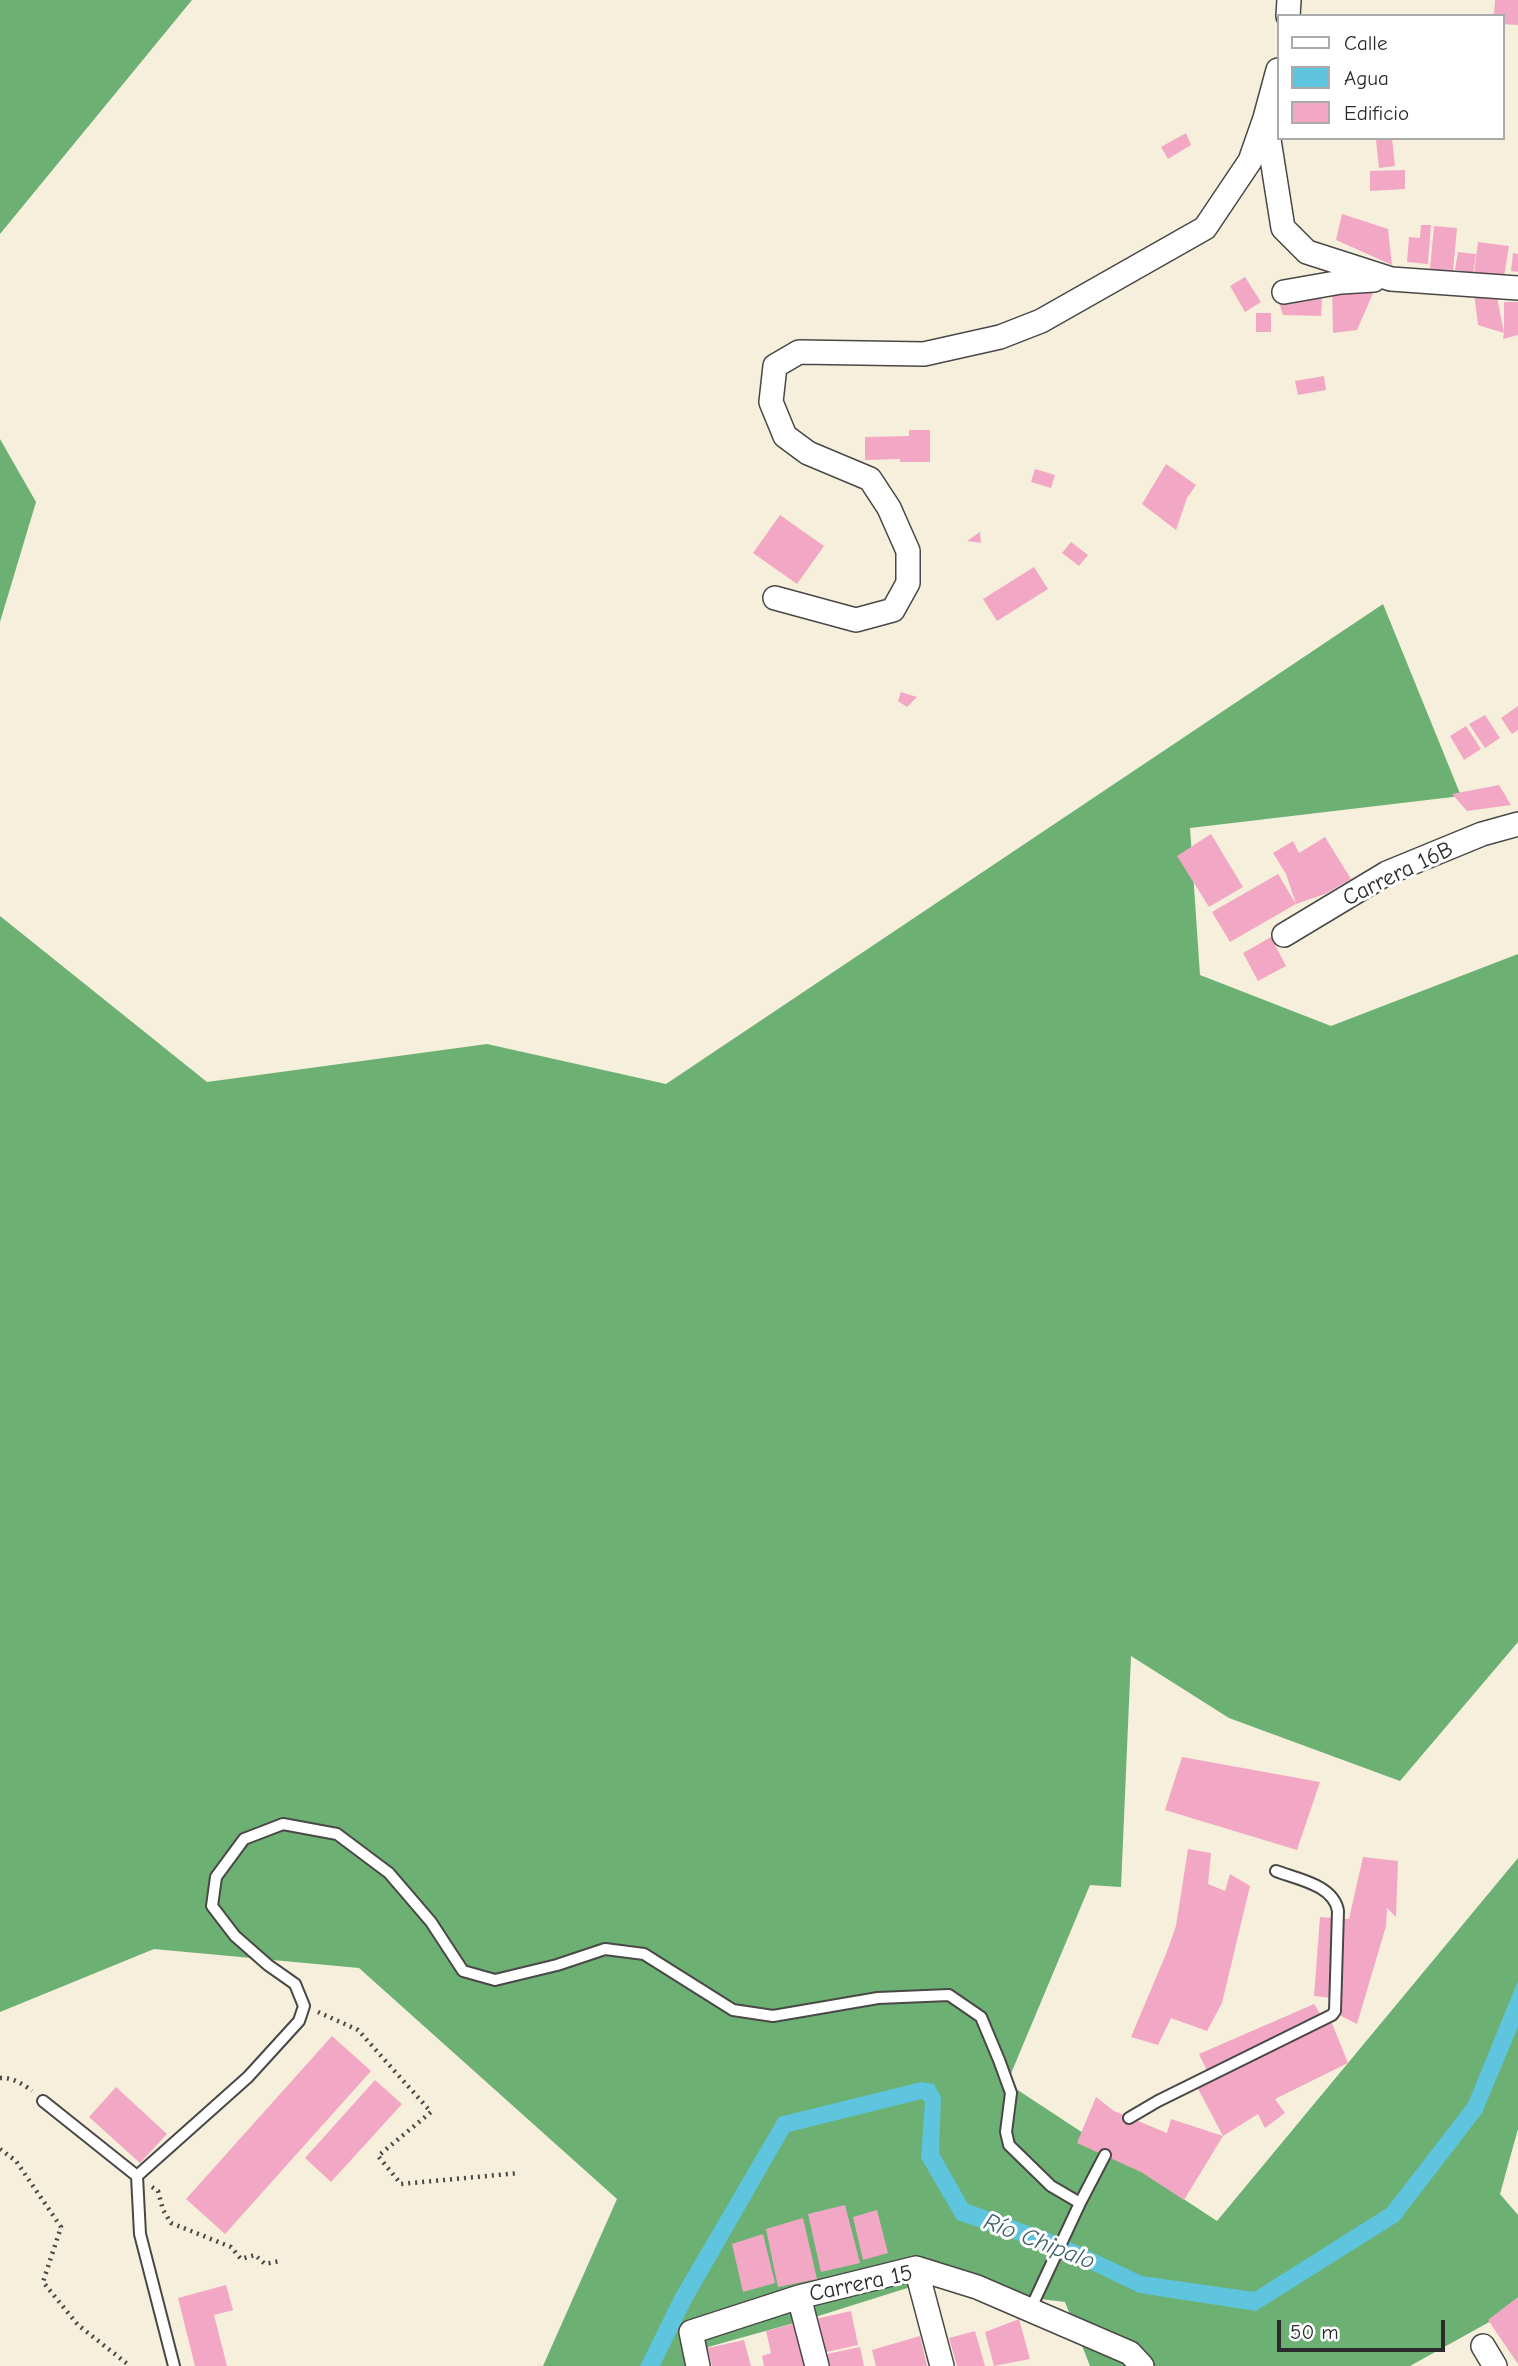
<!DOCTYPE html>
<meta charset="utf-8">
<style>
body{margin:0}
#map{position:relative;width:1518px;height:2366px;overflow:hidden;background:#f5efdc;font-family:"Comic Neue",sans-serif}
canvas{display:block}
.legend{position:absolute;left:1277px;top:14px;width:228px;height:126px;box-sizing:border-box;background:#fff;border:2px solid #aaa;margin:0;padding:9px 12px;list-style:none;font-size:21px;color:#2b2b2b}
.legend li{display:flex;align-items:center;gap:14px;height:35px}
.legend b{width:35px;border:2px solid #aaa}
.scale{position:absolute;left:1277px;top:2320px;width:168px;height:32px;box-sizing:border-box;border:4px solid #2b2b2b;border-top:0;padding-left:9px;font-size:21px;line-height:24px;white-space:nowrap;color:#2b2b2b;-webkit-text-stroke:5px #fff;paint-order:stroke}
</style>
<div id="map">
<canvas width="1518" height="2366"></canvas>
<ul class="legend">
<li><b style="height:9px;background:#fff"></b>Calle</li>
<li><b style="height:19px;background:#5fc4dd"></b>Agua</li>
<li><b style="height:19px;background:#f2a8c4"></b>Edificio</li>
</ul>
<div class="scale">50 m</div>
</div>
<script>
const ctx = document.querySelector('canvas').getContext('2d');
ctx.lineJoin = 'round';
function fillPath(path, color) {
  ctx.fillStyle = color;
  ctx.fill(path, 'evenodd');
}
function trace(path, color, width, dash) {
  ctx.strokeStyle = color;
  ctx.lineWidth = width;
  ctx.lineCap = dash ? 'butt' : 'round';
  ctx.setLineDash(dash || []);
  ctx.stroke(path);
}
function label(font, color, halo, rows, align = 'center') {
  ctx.font = font + ' "Comic Neue",sans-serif';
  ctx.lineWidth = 6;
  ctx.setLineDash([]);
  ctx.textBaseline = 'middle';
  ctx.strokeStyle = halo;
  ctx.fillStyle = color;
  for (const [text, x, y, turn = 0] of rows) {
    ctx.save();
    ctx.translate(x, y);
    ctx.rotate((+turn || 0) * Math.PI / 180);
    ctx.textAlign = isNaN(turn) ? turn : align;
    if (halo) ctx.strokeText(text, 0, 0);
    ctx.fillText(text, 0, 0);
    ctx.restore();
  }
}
fillPath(new Path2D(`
 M0,0H192L0,234Z
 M0,439L36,502L0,622Z
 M1383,604L1461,796L1190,828L1200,975L1331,1026L1518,954V1642L1400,1781L1229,1718L1131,1656L1121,1887L1090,1885L1007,2083L1217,2221L1518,1858V2129L1500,2194L1518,2215V2306L1410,2366H1090L1065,2302L920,2284L812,2318L708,2347L707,2366H543L617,2199L359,1968L154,1949L0,2012V916L207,1082L487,1044L666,1084Z`), '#6cb074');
fillPath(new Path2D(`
 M1518,1981V2027L1482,2113L1399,2221L1256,2311L1139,2293L1058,2254L957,2220L921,2158L925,2102L922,2099L789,2132L691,2303L660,2366H640L675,2295L779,2117L921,2082L934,2084L941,2097L939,2153L968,2204L1062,2238L1142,2276L1254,2292L1387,2208L1468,2103Z`), '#5fc4dd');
fillPath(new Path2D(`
 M1495,0H1518V25L1502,24V16H1494Z
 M1186,133L1191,145L1168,159L1161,147Z
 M1392,138L1395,166L1379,168L1376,140Z
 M1405,170V189L1370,191V171Z
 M1342,214L1388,229L1392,265L1336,240Z
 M1421,225H1431L1428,264L1407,262L1409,237L1420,238Z
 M1434,226L1457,228L1453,271L1430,269Z
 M1478,242L1509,246L1504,277L1474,273Z
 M1458,252L1476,254L1473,273L1455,270Z
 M1513,253L1518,254V272L1511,271Z
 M1245,277L1261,302L1245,312L1230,286Z
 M1378,282L1357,330L1333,333L1332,285Z
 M1474,293L1497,297L1504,333V302H1518V335L1503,339L1504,333L1478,325Z
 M1278,299H1322L1321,316L1283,315Z
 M1256,313H1271V332H1256Z
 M1324,376L1326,390L1298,395L1295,381Z
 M909,430H930V462H900V459L865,460V437L909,436Z
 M1166,464L1196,485L1187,498L1176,530L1142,504Z
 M1035,469L1055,475L1051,488L1031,482Z
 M780,515L824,546L797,584L753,553Z
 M980,532L981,543L967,541Z
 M1071,542L1088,555L1079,566L1062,553Z
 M1034,567L1048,589L997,621L983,599Z
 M901,692L917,697L907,707L898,701Z
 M1518,706V730L1512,734L1501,718Z
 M1485,715L1500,738L1485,748L1469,724Z
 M1466,726L1481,749L1464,760L1450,736Z
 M1499,785L1511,805L1467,811L1452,794Z
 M1211,834L1243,887L1209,907L1177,856Z
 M1325,837L1351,879L1325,894L1296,904L1230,942L1212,912L1278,874L1296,904L1286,874L1273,853L1293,841L1299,853Z
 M1271,937L1286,966L1258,981L1243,953Z
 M1182,1757L1320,1782L1297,1850L1165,1810Z
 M1188,1849L1211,1853L1208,1884L1225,1891L1230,1874L1250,1886L1222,2003L1207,2031L1171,2018L1158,2045L1131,2037L1166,1954L1176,1926Z
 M1363,1857L1398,1861L1396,1917L1387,1908L1386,1926L1357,2024L1341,2016L1342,1999L1314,1996L1320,1917L1349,1919Z
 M1314,2004L1321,2015L1208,2073L1199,2054Z
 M1331,2021L1348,2063L1275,2099L1285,2113L1265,2128L1258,2114L1223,2136L1184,2200L1141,2172L1077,2143L1096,2097L1114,2111L1167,2133L1171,2119L1223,2136L1196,2085Z
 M332,2036L371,2071L225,2234L186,2199Z
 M375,2080L402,2104L331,2182L305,2158Z
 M116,2087L167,2134L140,2163L89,2117Z
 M845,2205L860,2263L821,2272L808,2214Z
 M877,2210L888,2253L863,2260L853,2217Z
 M803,2218L817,2279L778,2287L766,2229Z
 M763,2234L775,2283L743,2292L732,2244Z
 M226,2285L233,2310L214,2315L227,2366H195L178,2298Z
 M1518,2297V2364L1488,2320Z
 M851,2311L858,2345L822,2353L815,2319Z
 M1019,2319L1030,2359L994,2366L985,2332Z
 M796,2323L808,2366H764L762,2356L771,2353L766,2331Z
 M975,2331L985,2366H957L949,2338Z
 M920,2336L927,2366H876L872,2350Z
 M744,2340L751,2366H712L707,2348Z
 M860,2347L864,2366H825L822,2355Z`), '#f2a8c4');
const lane = new Path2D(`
 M43,2101L137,2176L248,2077L299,2021L304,2006L295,1984L268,1965L235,1936L212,1906L216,1877L244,1839L283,1824L337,1834L389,1873L431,1922L463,1971L495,1980L557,1965L605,1949L644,1954L733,2010L773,2016L878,1998L949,1995L981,2017L999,2060L1011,2093L1006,2132L1009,2145L1051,2186L1080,2203L1105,2155
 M1129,2118L1158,2101L1332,2015L1335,2011L1338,1911C1334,1885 1297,1879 1276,1871
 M137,2176L140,2234L174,2366
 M1030,2310L1080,2203`);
const street = new Path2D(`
 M1288,16L1289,0
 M1266,121L1283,228L1307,252L1391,279L1518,288
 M1284,292L1341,282L1374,280
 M775,598L856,620L893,610L908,583V551L889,508L870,479L808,453L785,436L771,402L775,366L799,352L924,354L1000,337L1041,321L1205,228L1250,161L1265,118L1278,70
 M1284,935L1387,873L1482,834L1518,824
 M916,2268L942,2366
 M799,2297L817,2366
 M1483,2346L1495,2366
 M698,2366L691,2332L799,2297L916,2268L977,2287L1130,2353L1142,2366`);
trace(lane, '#494846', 14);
trace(street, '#494846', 26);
trace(new Path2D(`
 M318,2012L358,2030L431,2112L378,2156L401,2184L519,2173
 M0,2078C12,2077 23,2084 32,2091
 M0,2149L16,2161L61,2227L43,2282L78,2325L130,2366
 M152,2187L158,2191L163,2210L171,2223L231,2247L241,2259L255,2255L265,2264L280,2261`), '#494846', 4.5, [2, 5]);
trace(lane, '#fff', 10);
trace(street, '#fff', 23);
label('23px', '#2b2b2b', '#fff', [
 ["Carrera 16B",1398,874,-26],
 ["Carrera 15",861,2284,-12]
]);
label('italic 24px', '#3d6169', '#fff', [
 ["Río Chipalo",1039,2242,21]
]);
</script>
